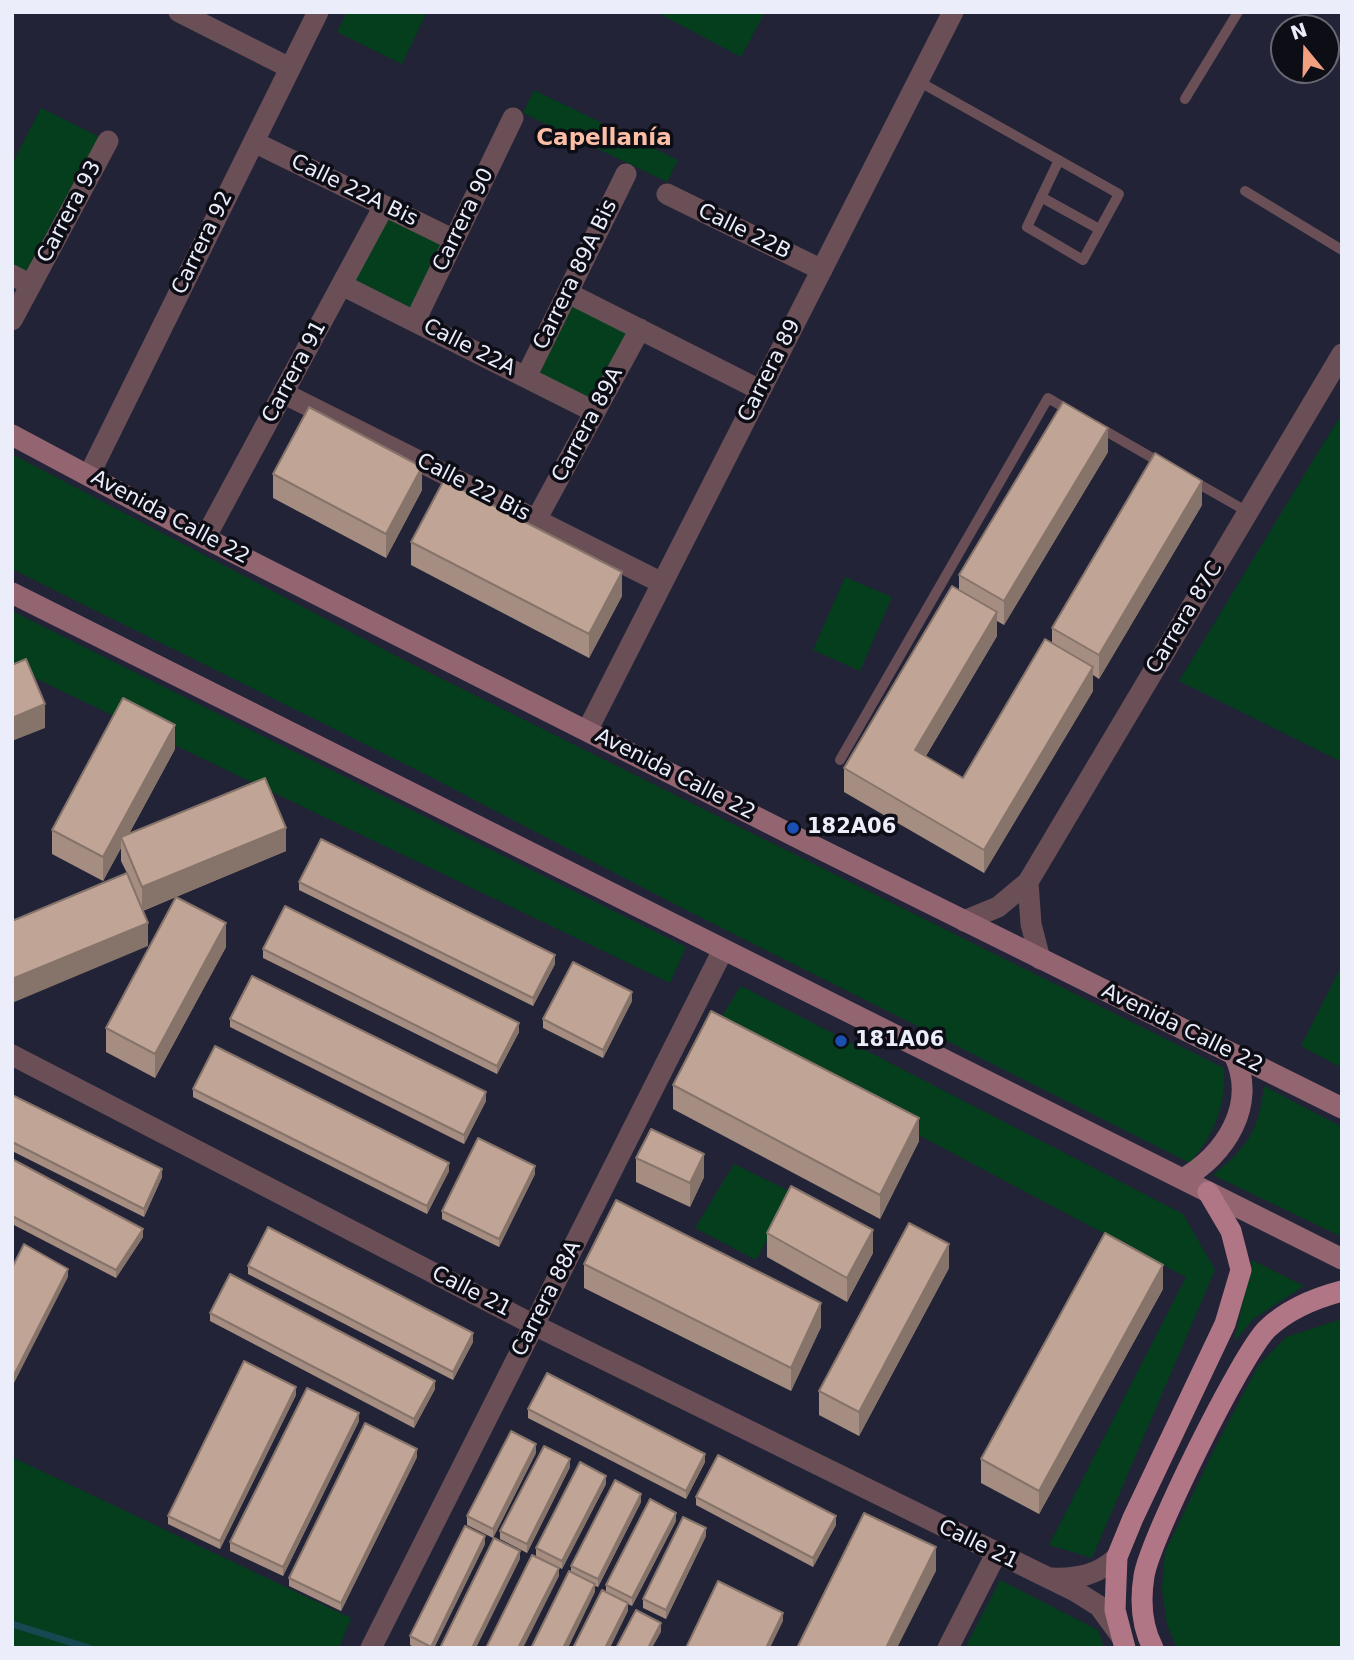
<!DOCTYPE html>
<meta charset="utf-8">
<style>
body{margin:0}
#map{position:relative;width:1354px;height:1660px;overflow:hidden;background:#222337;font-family:"DejaVu Sans",sans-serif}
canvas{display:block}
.frame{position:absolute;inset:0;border:14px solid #ecedfb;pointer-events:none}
.north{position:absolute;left:1270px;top:14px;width:70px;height:70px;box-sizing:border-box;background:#0d0d16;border:2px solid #666772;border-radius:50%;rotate:341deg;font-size:19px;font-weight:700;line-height:28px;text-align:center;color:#ecedfb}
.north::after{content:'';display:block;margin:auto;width:24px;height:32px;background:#f2a07f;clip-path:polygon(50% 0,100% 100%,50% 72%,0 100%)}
</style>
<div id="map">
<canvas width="1354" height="1660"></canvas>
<div class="frame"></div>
<div class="north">N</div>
</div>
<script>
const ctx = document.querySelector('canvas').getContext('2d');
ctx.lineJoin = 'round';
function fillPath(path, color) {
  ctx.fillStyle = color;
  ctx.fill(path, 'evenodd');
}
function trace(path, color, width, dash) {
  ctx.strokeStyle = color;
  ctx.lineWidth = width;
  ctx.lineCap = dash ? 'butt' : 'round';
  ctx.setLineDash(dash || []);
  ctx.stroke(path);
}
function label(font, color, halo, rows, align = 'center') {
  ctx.font = font + ' "DejaVu Sans",sans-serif';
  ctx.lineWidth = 7;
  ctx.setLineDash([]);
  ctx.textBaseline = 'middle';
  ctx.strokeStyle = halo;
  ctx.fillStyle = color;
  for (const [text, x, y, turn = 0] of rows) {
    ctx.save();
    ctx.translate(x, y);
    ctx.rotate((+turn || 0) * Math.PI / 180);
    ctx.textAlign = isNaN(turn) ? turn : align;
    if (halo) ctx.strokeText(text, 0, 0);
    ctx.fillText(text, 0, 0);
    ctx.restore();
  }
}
fillPath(new Path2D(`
 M347,12H427L402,64L337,32Z
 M656,12H765L741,57Z
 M534,90L678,160L667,182L523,113Z
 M41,108L108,141L31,285L12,275V164Z
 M385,214L443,243L412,313L351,283Z
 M571,300L635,332L594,406L531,375Z
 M1342,413V762L1179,681Z
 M12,454L402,659L1224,1068C1226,1107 1214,1134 1190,1163L688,911L417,770L12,569Z
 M845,577L892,597L860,671L813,650Z
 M12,611L686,947L670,983L12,667Z
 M1342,965V1068L1301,1046Z
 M741,986L1183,1214L1215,1270L1092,1558L1049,1545L1186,1277L715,1027Z
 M1264,1086L1342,1127V1237L1213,1175C1248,1147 1259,1130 1264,1086Z
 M734,1164L793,1193L756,1260L695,1228Z
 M1252,1260L1304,1286L1253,1319L1234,1342Z
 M1342,1319V1648H1177L1167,1624L1162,1590L1165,1552L1218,1442L1258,1366L1286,1337Z
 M12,1457L351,1618L339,1648H12Z
 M1000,1580L1098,1630L1104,1648H965Z`), '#043e1d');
trace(new Path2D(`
 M12,1624L89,1648`), '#174851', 7);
trace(new Path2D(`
 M918,81L1119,194L1083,260L1027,227L1059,160
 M1185,99L1238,12
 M1245,191L1342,250
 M1041,197L1099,229
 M1095,425L1163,464
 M1190,479L1248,512
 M840,760L1048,398L1072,412`), '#6b4f56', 10);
trace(new Path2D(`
 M179,12L290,68
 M254,142L454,240
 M667,194L822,270
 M12,275L31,285
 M342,285L595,412
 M568,293L760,390
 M12,320L108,141
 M415,321L513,118
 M526,377L626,174
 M283,393L662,583
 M89,475L318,12
 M536,520L640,329
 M205,538L384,206
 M588,729L953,12
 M1028,882L1031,924L1040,959
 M964,921L998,907L1028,882L1342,354
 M12,1055L534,1325L1075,1591L1099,1606L1121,1636
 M1051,1578C1078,1579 1098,1575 1117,1557
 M948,1648L996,1554`), '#6b4f56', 21);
trace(new Path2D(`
 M371,1648L723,950`), '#6b4f56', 21);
trace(new Path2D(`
 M12,435L205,538L804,841L1342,1108
 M12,593L1342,1259
 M1182,1179C1225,1156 1258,1104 1234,1055`), '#936571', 21);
trace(new Path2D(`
 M1125,1648L1115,1610L1117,1557L1133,1518L1225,1324L1241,1270L1231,1231L1208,1192
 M1153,1648C1141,1625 1140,1601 1144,1576C1150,1539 1241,1355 1267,1329C1287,1310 1315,1298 1342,1291`), '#b17686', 21);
fillPath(new Path2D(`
 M1108,452L1004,625L997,621V636L926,756L963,778L1052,643V628L1202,505L1099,679L1093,675V691L984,873L844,792V768L959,590V575Z
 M273,474L422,490L386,558L273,498Z
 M411,542L622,596L589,658L411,565Z
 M175,749L129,834L286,851L176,897L226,947L155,1078L106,1052V1028L176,897L143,911L148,946L127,873L121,861V848L103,881L52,854V830Z
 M299,882L555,964L533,1006L299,890Z
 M263,949L519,1032L497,1074L263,958Z
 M632,1001L603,1058L543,1028V1019Z
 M230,1019L486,1101L464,1144L230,1027Z
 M673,1085L919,1141L880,1219L673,1109Z
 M193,1089L449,1171L427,1214L193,1097Z
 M12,1095L162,1177L144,1217L12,1151Z
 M636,1158L704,1177L690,1207L636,1182Z
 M12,1159L143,1237L116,1278L12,1224Z
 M535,1174L499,1247L442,1219V1211Z
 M767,1233L873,1253L847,1302L767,1257Z
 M584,1264L821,1327L791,1391L584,1288Z
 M248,1266L473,1342L453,1380L248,1274Z
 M949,1268L859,1436L819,1415V1391Z
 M1163,1289L1039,1514L981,1483V1459Z
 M210,1313L435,1389L414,1428L210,1321Z
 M296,1395L220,1549L168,1524V1516Z
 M528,1409L705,1462L686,1499L528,1418Z
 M359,1421L283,1576L230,1551V1542Z
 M536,1453L493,1538L467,1525V1516Z
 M417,1457L341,1611L289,1586V1578Z
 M570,1467L527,1553L500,1539V1531Z
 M606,1484L562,1569L536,1556V1548Z
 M696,1497L836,1525L813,1567L696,1505Z
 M641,1502L598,1587L595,1586V1592L571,1572V1566Z
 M676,1521L632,1606L628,1604V1611L606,1592V1585Z
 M706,1536L666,1619L643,1608V1599Z
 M485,1544L434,1648H416L410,1645V1636Z`), '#a58d81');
fillPath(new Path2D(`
 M1108,428V452L1004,625V601Z
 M422,467V490L386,558V534Z
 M1202,481V505L1099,679V655Z
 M622,572V596L589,658V634Z
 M997,612V636L915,774V750Z
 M1093,667V691L984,873V850Z
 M45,704V728L12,741V718Z
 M175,725V749L124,843L121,837V848L103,881V857Z
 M286,828V851L142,911V887Z
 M148,923V946L12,1003V979Z
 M226,923V947L155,1078V1054Z
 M555,955V964L533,1006V998Z
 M632,992V1001L603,1058V1050Z
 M519,1023V1032L497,1074V1066Z
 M486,1092V1101L464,1144V1135Z
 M919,1118V1141L880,1219V1195Z
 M704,1154V1177L690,1207V1183Z
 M449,1163V1171L427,1214V1206Z
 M535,1166V1174L499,1247V1239Z
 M162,1169V1177L144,1217V1209Z
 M143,1229V1237L116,1278V1270Z
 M873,1230V1253L847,1302V1278Z
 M949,1244V1268L859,1436V1412Z
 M1163,1265V1289L1039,1514V1491Z
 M68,1269V1277L12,1387V1379Z
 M821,1303V1327L791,1391V1368Z
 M473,1333V1342L453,1380V1372Z
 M435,1381V1389L414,1428V1419Z
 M296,1387V1395L220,1549V1541Z
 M359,1413V1421L283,1576V1567Z
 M536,1444V1453L493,1538V1529Z
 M417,1449V1457L341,1611V1603Z
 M705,1454V1462L686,1499V1491Z
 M570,1459V1467L527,1553V1544Z
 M606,1476V1484L562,1569V1561Z
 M641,1494V1502L598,1587V1579Z
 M676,1513V1521L632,1606V1598Z
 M836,1516V1525L813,1567V1558Z
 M706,1528V1536L666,1619V1610Z
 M485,1536V1544L434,1648H431Z
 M936,1547V1571L897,1648H886Z
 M520,1551V1559L476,1648H472Z
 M559,1568V1576L523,1648H518Z
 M595,1584V1592L568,1648H563Z
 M628,1603V1611L610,1648H605Z
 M783,1613V1621L770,1648H766Z
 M661,1623V1632L652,1648H648Z`), '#867369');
const building = new Path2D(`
 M1063,402L1108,428L1004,601L959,575Z
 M309,407L422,467L386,534L273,474Z
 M1155,453L1202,481L1099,655L1052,628Z
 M444,480L622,572L589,634L411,542Z
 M952,586L997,612L915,750L963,778L1045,639L1093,667L984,850L844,768Z
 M26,659L45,704L12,718V665Z
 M123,698L175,725L103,857L52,830Z
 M265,778L286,828L142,887L121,837Z
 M321,839L555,955L533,998L299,882Z
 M127,873L148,923L12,979V921Z
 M176,897L226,923L155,1054L106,1028Z
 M285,906L519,1023L497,1066L263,949Z
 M573,962L632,992L603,1050L543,1019Z
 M252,976L486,1092L464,1135L230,1019Z
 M711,1011L919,1118L880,1195L673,1085Z
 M215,1046L449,1163L427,1206L193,1089Z
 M12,1095L162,1169L144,1209L12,1142Z
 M651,1129L704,1154L690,1183L636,1158Z
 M478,1138L535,1166L499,1239L442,1211Z
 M12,1159L143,1229L116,1270L12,1216Z
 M791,1186L873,1230L847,1278L767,1233Z
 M616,1200L821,1303L791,1368L584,1264Z
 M909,1223L949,1244L859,1412L819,1391Z
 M268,1227L473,1333L453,1372L248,1266Z
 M1105,1233L1163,1265L1039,1491L981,1459Z
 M24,1244L68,1269L12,1379V1268Z
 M230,1274L435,1381L414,1419L210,1313Z
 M244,1361L296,1387L220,1541L168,1516Z
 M547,1373L705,1454L686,1491L528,1409Z
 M307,1388L359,1413L283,1567L230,1542Z
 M365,1423L417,1449L341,1603L289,1578Z
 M511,1431L536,1444L493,1529L467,1516Z
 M544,1446L570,1459L527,1544L500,1531Z
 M718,1455L836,1516L813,1558L696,1497Z
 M580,1462L606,1476L562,1561L536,1548Z
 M615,1480L641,1494L598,1579L571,1566Z
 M650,1499L676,1513L632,1598L606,1585Z
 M864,1513L936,1547L886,1648H797Z
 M683,1517L706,1528L666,1610L643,1599Z
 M465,1526L485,1536L431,1647L410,1636Z
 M494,1538L520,1551L472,1648H440Z
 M532,1555L559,1568L518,1648H486Z
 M569,1571L595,1584L563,1648H531Z
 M718,1581L783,1613L766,1648H686Z
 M602,1590L628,1603L605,1648H573Z
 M636,1610L661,1623L648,1648H616Z`);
fillPath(building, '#c0a496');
trace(building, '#867369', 2);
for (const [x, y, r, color] of [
 [793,828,7,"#1a4fb4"],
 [841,1041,7,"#1a4fb4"]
]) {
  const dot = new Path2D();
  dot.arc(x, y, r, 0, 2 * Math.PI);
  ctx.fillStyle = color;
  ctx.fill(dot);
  trace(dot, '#0d0d16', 2.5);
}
label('21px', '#ecedfb', '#0d0d16', [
 ["Calle 22A Bis",354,191,26],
 ["Carrera 93",70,212,-62],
 ["Carrera 90",464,220,-64],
 ["Calle 22B",744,232,26],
 ["Carrera 92",203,243,-64],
 ["Carrera 89A Bis",576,275,-64],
 ["Calle 22A",469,348,27],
 ["Carrera 89",770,371,-63],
 ["Carrera 91",295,372,-62],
 ["Carrera 89A",588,425,-62],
 ["Calle 22 Bis",473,488,27],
 ["Avenida Calle 22",170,518,28],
 ["Carrera 87C",1185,618,-59],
 ["Avenida Calle 22",675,775,27],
 ["Avenida Calle 22",1182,1029,26],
 ["Calle 21",471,1292,27],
 ["Carrera 88A",547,1299,-63],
 ["Calle 21",978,1545,26]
]);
label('bold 21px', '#ecedfb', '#0d0d16', [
 ["182A06",807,828],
 ["181A06",855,1041]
], 'left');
label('bold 23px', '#fcbea5', '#0d0d16', [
 ["Capellanía",604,139]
]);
</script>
